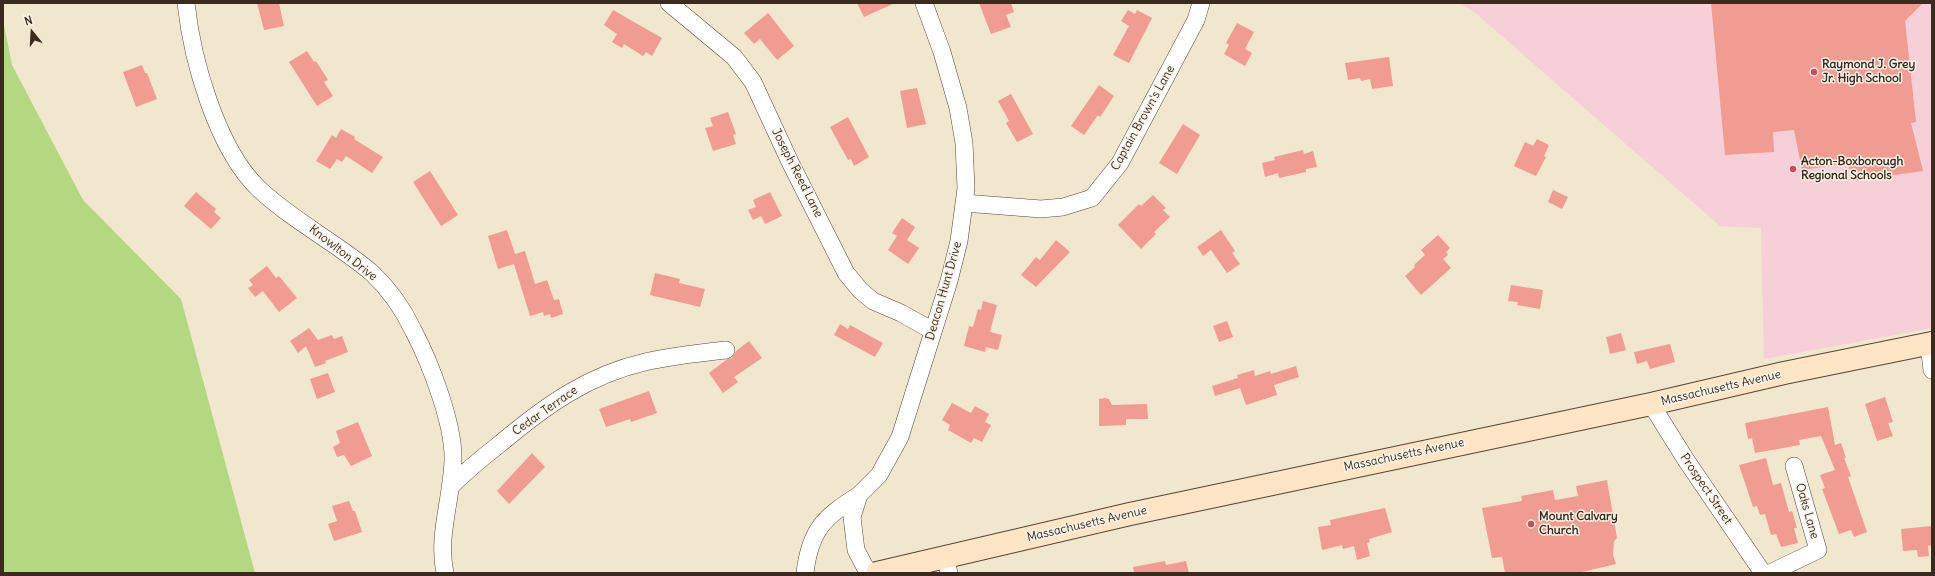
<!DOCTYPE html>
<style>
body{margin:0}
#map{position:relative;width:1935px;height:576px;overflow:hidden;background:#f1e6ce;font-family:Delius,sans-serif}
canvas{display:block}
.frame{position:absolute;inset:0;border:4px solid #3b2a1e;pointer-events:none}
.north{position:absolute;left:12px;top:12px;width:40px;height:40px;-webkit-text-stroke:3px #f7f3e8;paint-order:stroke;rotate:342deg;font-size:11px;font-weight:700;line-height:16px;text-align:center;color:#3b2a1e}
.north::after{content:'';display:block;margin:auto;width:14px;height:18px;background:#3b2a1e;clip-path:polygon(50% 0,100% 100%,50% 72%,0 100%)}
</style>
<div id="map">
<canvas width="1935" height="576"></canvas>
<div class="frame"></div>
<div class="north">N</div>
</div>
<script>
const ctx = document.querySelector('canvas').getContext('2d');
ctx.lineJoin = 'round';
function fillPath(path, color) {
  ctx.fillStyle = color;
  ctx.fill(path, 'evenodd');
}
function trace(path, color, width, dash) {
  ctx.strokeStyle = color;
  ctx.lineWidth = width;
  ctx.lineCap = dash ? 'butt' : 'round';
  ctx.setLineDash(dash || []);
  ctx.stroke(path);
}
function label(font, color, halo, rows, align = 'center') {
  ctx.font = font + ' Delius,sans-serif';
  ctx.lineWidth = 3;
  ctx.setLineDash([]);
  ctx.textBaseline = 'middle';
  ctx.strokeStyle = halo;
  ctx.fillStyle = color;
  for (const [text, x, y, turn = 0] of rows) {
    ctx.save();
    ctx.translate(x, y);
    ctx.rotate((+turn || 0) * Math.PI / 180);
    ctx.textAlign = isNaN(turn) ? turn : align;
    if (halo) ctx.strokeText(text, 0, 0);
    ctx.fillText(text, 0, 0);
    ctx.restore();
  }
}
fillPath(new Path2D(`
 M1458,3H1932V328L1764,359L1761,228L1720,226L1473,11Z`), '#f6cfd8');
fillPath(new Path2D(`
 M3,20L12,65L83,200L181,299L255,573H3Z`), '#b3d881');
fillPath(new Path2D(`
 M257,3H279L284,26L264,30Z
 M857,3H895L864,17Z
 M979,3H1011L1014,12L1006,15L1011,27L991,34Z
 M1711,3H1923L1905,21L1916,122L1911,123L1923,171L1853,181L1848,163L1802,170L1794,130L1773,132L1774,152L1725,155Z
 M613,10L662,38L652,56L646,52L643,56L624,44L622,48L612,42L617,34L604,25Z
 M1128,10L1135,14L1137,10L1152,18L1129,63L1113,55L1129,26L1121,21Z
 M768,13L794,46L777,60L760,39L754,44L744,33Z
 M1237,23L1254,32L1245,49L1252,53L1245,66L1224,54L1229,45L1226,43Z
 M307,51L314,62L316,61L328,80L324,82L333,96L317,106L289,62Z
 M1389,57L1393,86L1372,89L1370,79L1361,81L1360,78L1348,80L1345,63Z
 M142,65L145,73H147L157,99L136,107L123,72Z
 M1099,85L1114,96L1100,117L1098,115L1084,135L1071,126Z
 M917,88L926,124L907,128L900,91Z
 M1011,94L1033,134L1017,142L1006,123L1009,121L998,101Z
 M728,112L736,134L733,135L736,144L713,151L705,128L713,126L710,118Z
 M848,117L869,157L854,166L851,159L848,160L830,127Z
 M1183,124L1200,135L1177,174L1159,163Z
 M341,129L355,137L354,139L383,157L372,173L346,156L342,162L337,159L330,169L316,161L332,135L336,138Z
 M1537,139L1549,145L1544,156L1546,157L1536,176L1514,166L1525,142L1533,146Z
 M1303,150L1304,154L1313,151L1317,167L1306,169V172L1279,178L1278,173L1265,177L1262,163L1275,160L1274,157Z
 M430,171L458,215L441,226L413,182Z
 M1553,190L1568,197L1562,209L1548,202Z
 M196,192L216,209L214,212L221,218L211,229L184,206Z
 M770,192L782,216L765,224L761,216L753,220L748,210L756,207L753,200Z
 M1153,195L1166,208L1163,210L1170,217L1154,232L1156,234L1141,249L1118,225L1139,204L1141,206Z
 M902,218L915,227L907,240L919,248L908,264L888,250L897,236L892,233Z
 M507,230L515,254L525,251L535,284L547,280L554,300L559,299L563,314L551,318L550,314L544,316L543,312L530,316L514,264L498,269L488,236Z
 M1221,230L1235,251L1232,253L1240,264L1227,273L1211,250L1203,256L1197,247Z
 M1438,235L1450,248L1446,252L1448,255L1443,259L1451,268L1421,295L1405,276L1415,267L1414,265L1425,255L1421,250Z
 M1056,240L1070,252L1036,287L1021,275L1036,257L1040,260Z
 M267,266L276,278L279,276L297,298L279,312L263,291L255,297L248,288L253,285L249,280Z
 M655,273L680,279L679,283L705,289L700,307L650,295Z
 M1511,285L1543,290L1540,309L1517,305L1518,302L1508,301Z
 M983,301L997,305L990,332L1002,335L998,350L986,347L985,352L964,346L969,326L973,327L978,309L981,310Z
 M1227,321L1233,337L1219,342L1213,326Z
 M840,324L848,329L850,325L883,343L875,357L834,335Z
 M309,328L318,340L332,335L334,339L342,336L348,352L325,361L326,363L315,367L306,346L298,353L290,341Z
 M1621,333L1626,350L1610,354L1606,337Z
 M749,341L762,358L734,377L738,382L723,393L709,373L726,360L732,358L736,351Z
 M1670,344L1675,362L1650,369L1647,361L1637,364L1634,352Z
 M1296,366L1299,377L1274,385L1277,395L1246,405L1240,388L1215,396L1212,386L1238,378L1237,375L1254,370L1255,376L1270,371L1271,374Z
 M328,373L335,392L317,399L310,379Z
 M649,391L657,413L631,422L630,419L606,427L599,409Z
 M1885,397L1893,422L1888,423L1893,436L1877,441L1865,404Z
 M1105,398L1109,399L1112,405L1147,404L1148,419H1126V425L1099,426V399Z
 M952,403L971,413L975,406L989,414L985,422L991,425L982,442L974,438L971,443L948,430L950,425L942,420Z
 M1828,407L1835,445L1841,443L1846,458H1844L1851,476L1848,477L1867,532L1854,537L1851,530L1839,534L1822,489L1825,488L1820,475L1835,470L1821,436L1799,440L1800,445L1755,453L1752,438L1748,439L1745,423Z
 M358,422L372,456L351,466L344,455L337,457L333,447L340,443L336,431Z
 M532,453L545,467L509,504L497,491Z
 M1766,458L1773,485L1781,483L1789,512L1792,511L1797,528H1794L1798,543L1781,547L1776,534L1771,535L1765,514L1760,515L1757,506L1753,507L1739,465Z
 M1607,480L1617,538L1614,541L1613,555L1616,564L1578,573H1505L1502,557L1492,558L1482,508L1522,501L1521,496L1553,490L1555,500L1578,496L1576,486Z
 M349,501L353,511H355L362,532L334,541L328,524L337,521L332,506Z
 M1385,508L1392,532L1369,539L1370,542L1367,543L1370,556L1357,560L1354,546L1343,549L1342,545L1322,550L1318,527L1331,525L1330,520Z
 M1932,526V545L1928,546L1929,556L1918,557L1917,550L1903,551L1901,529Z
 M1165,561L1166,565L1186,561L1189,573H1134L1133,567Z`), '#f19c92');
const minor = new Path2D(`
 M186,3C192,60 217,149 259,189C293,221 337,243 372,273C389,289 403,309 413,330C430,362 454,424 453,460C452,498 437,536 445,573
 M669,3L734,57L753,82L790,162L846,273L860,290L873,301L901,313L933,331
 M964,203L1041,209L1063,207L1092,198L1120,163L1196,20L1201,3
 M1929,344L1932,370
 M1651,404L1686,460L1763,573
 M450,487C466,471 483,457 501,443C545,406 588,375 645,362C671,356 699,353 726,350
 M945,557L949,573
 M805,573C810,530 824,517 859,495
 M871,573L865,567L856,550L852,517L859,495L879,475L900,437L949,281L959,241L966,188L964,143L958,108L942,52L924,3
 M1770,573L1818,550L1794,466`);
const secondary = new Path2D(`
 M877,573L1130,514L1651,404L1784,373L1932,343`);
trace(minor, '#564638', 18);
trace(secondary, '#564638', 24);
trace(minor, '#fff', 17);
trace(secondary, '#fde5c5', 22);
for (const [x, y, r, color] of [
 [1814,72,4,"#d1495b"],
 [1793,169,4,"#d1495b"],
 [1531,524,4,"#d1495b"]
]) {
  const dot = new Path2D();
  dot.arc(x, y, r, 0, 2 * Math.PI);
  ctx.fillStyle = color;
  ctx.fill(dot);
  trace(dot, '#f7f3e8', 1.5);
}
label('bold 12px', '#3b2a1e', '#f7f3e8', [
 ["Raymond J. Grey",1822,65],
 ["Jr. High School",1822,79],
 ["Acton-Boxborough",1801,162],
 ["Regional Schools",1801,176],
 ["Mount Calvary",1539,517],
 ["Church",1539,531]
], 'left');
label('12px', '#3b2a1e', '#f7f3e8', [
 ["Captain Brown's Lane",1143,118,-61],
 ["Joseph Reed Lane",797,173,63],
 ["Knowlton Drive",343,253,38],
 ["Deacon Hunt Drive",944,291,-74],
 ["Massachusetts Avenue",1721,388,-13],
 ["Cedar Terrace",545,411,-35],
 ["Massachusetts Avenue",1404,455,-12],
 ["Prospect Street",1706,489,56],
 ["Oaks Lane",1807,511,74],
 ["Massachusetts Avenue",1087,524,-13]
]);
</script>
